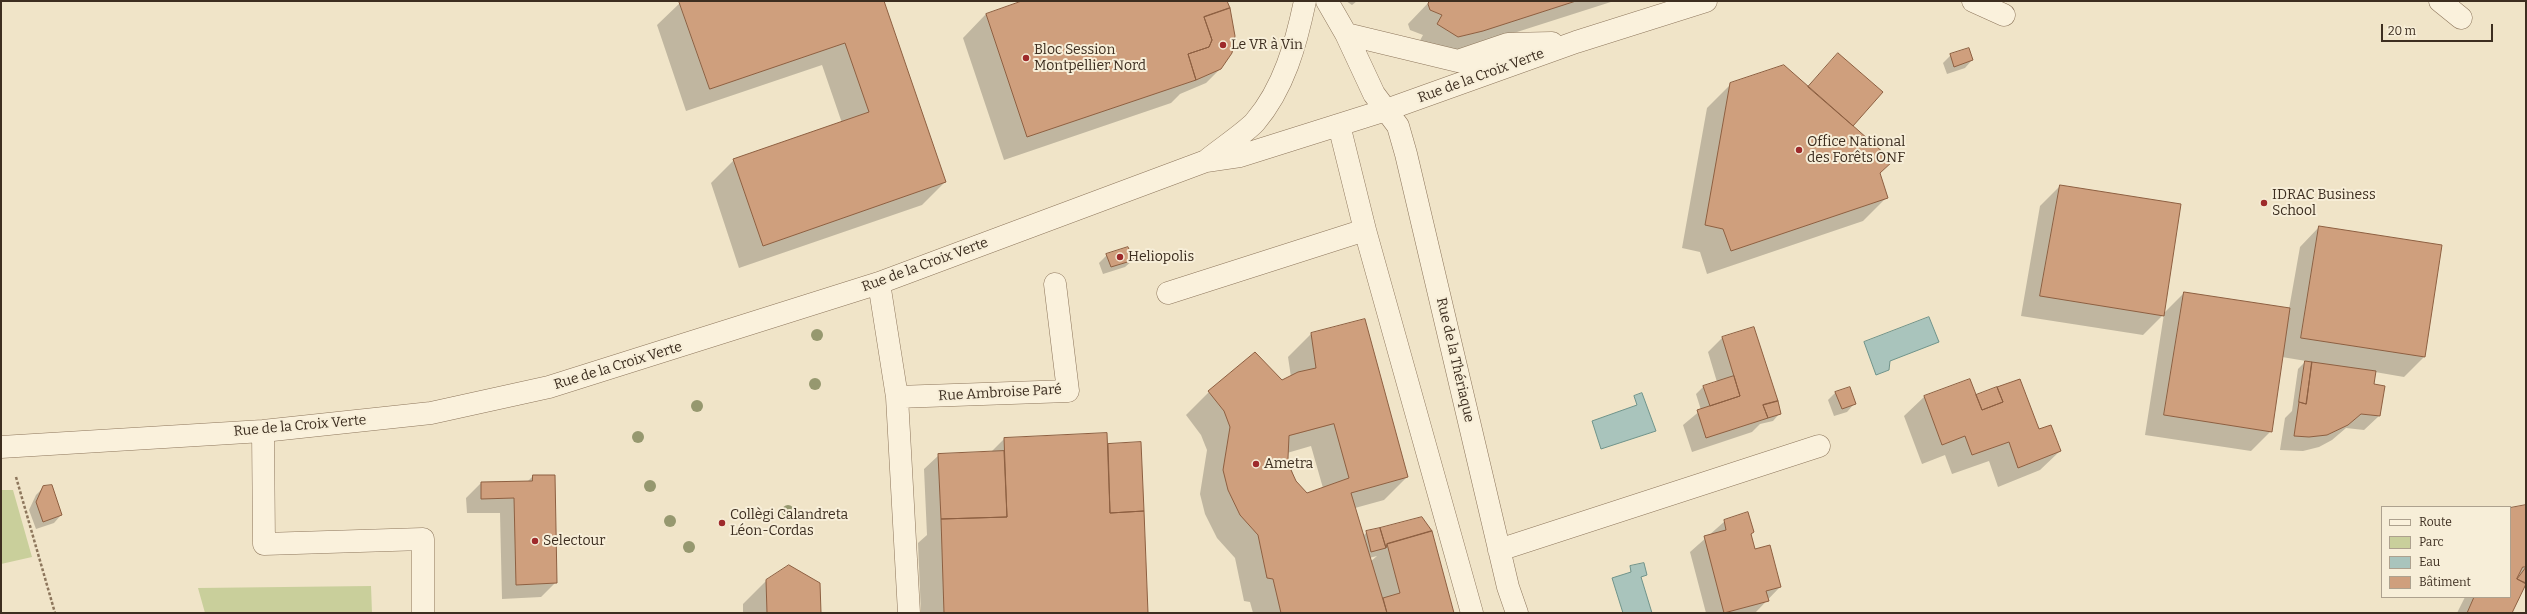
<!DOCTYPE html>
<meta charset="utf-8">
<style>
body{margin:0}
#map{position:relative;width:2527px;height:614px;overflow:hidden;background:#f0e4c8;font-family:Bitter,serif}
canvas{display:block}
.frame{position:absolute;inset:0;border:2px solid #3d2e20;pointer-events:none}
.legend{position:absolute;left:2381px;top:506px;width:130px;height:92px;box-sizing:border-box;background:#f7eed8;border:1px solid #ada18e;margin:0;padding:5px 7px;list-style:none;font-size:12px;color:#3d2e20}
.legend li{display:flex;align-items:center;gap:8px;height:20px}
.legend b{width:20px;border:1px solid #ada18e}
.scale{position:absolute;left:2381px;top:24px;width:112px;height:18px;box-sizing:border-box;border:2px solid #3d2e20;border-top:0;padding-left:5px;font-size:12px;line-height:14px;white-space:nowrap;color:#3d2e20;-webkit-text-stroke:3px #f7eed8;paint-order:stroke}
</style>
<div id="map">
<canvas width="2527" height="614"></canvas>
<div class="frame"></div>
<ul class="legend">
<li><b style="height:5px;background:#faf1dc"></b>Route</li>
<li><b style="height:11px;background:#c9cf9b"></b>Parc</li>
<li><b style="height:11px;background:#a9c4bc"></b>Eau</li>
<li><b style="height:11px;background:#cf9f7d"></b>Bâtiment</li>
</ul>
<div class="scale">20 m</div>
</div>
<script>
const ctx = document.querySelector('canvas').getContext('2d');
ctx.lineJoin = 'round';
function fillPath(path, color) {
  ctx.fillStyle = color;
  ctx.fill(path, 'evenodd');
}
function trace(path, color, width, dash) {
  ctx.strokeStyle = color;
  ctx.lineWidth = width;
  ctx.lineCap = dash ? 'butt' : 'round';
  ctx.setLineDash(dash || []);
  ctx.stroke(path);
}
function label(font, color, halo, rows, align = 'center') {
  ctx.font = font + ' Bitter,serif';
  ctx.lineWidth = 4;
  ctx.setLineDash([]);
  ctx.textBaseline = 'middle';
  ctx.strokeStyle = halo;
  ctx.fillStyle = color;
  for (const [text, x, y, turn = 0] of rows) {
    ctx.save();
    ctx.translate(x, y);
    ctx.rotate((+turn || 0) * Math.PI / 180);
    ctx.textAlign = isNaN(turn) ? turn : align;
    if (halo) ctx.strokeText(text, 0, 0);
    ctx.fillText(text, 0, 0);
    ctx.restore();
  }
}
fillPath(new Path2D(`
 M1,490H13L32,557L1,564Z
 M371,586L372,613H205L198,588Z`), '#c9cf9b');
const water = new Path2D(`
 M1929,317L1939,342L1890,361L1889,370L1876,375L1864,342Z
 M1642,393L1656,431L1601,449L1592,421L1637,405L1634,396Z
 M1644,563L1647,575L1641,577L1652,613H1623L1612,578L1631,572L1630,566Z`);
fillPath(water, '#a9c4bc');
trace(water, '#6f938a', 1);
fillPath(new Path2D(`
 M682,1H883L945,182L922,205L739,268L711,183L734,160L842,123L822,65L686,111L657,25Z
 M1025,1H1226L1221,68L1206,83L1180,94L1171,103L1004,160L963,38L986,14Z
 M1346,1H1357L1352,5Z
 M1430,1H1614L1445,55L1418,44L1423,35L1410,30L1408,24Z
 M1838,55L1851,126L1879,173L1886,198L1863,221L1707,274L1700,252L1682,248L1707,108L1731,84L1807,87Z
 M1951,55L1972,60L1965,68L1947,74L1943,63Z
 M2060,186L2163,314L2184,293L2289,309L2300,247L2319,227L2441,246L2424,357L2404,377L2375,372L2373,385L2379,416L2364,430L2346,428L2332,440L2319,447L2303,451L2280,450L2285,418L2292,411L2298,369L2306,361L2282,357L2271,431L2251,451L2145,435L2164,314L2143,335L2021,316L2040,206Z
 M1107,255L1133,260L1125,267L1103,274L1099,263Z
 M1364,320L1407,477L1384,500L1355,508L1363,536L1367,532L1422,518L1453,613H1253L1250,602L1244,601L1235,558L1217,538L1205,514L1200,494L1207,450L1201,435L1186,415L1209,392L1282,382L1291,377L1288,357L1311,334ZM1311,446L1323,488L1307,494L1295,481L1287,453ZM1377,556L1370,562L1369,558Z
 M1722,338L1780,413L1773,421L1760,424L1752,432L1692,452L1683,425L1701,410L1696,394L1703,387L1717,382L1708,352Z
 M1969,380L1976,397L2060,451L2040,470L1998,487L1989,461L1952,474L1945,455L1922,464L1904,416L1924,397Z
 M1836,392L1854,404L1847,412L1834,416L1828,400Z
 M1004,439L1109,445L1147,613H921L918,543L927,535L924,469L939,455L990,453Z
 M533,476L556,582L541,597L502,599L500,513H467L466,498L481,483L527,482Z
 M44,487L61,515L54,523L36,529L29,510L36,495Z
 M2526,506V582L2511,613H2457L2465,597H2510V509Z
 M1725,521L1753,532L1750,535L1754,551L1780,587L1755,613H1706L1690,552Z
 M767,580L820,613H743V604Z`), '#0003');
const building = new Path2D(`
 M679,1H884L946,182L763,246L733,159L869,112L845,43L710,89Z
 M1022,1H1227L1230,8L1204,17L1212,40L1209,47L1188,54L1196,80L1027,137L986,14Z
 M1576,1L1483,31L1458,37L1437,24L1442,15L1430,10L1428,4L1429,1Z
 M1230,8L1235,36L1232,53L1221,69L1196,80L1188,54L1209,47L1212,40L1204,17Z
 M1969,48L1973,60L1954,67L1950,54Z
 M1838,53L1883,92L1853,126L1808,87Z
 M1784,65L1893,161L1880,173L1888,198L1731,251L1723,229L1705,225L1730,83Z
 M2060,185L2181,204L2164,316L2040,296Z
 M2319,226L2442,245L2425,357L2301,338Z
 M1128,247L1134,260L1111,267L1106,254Z
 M2184,292L2290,308L2272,432L2164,415Z
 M1365,319L1408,477L1351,493L1387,613H1281L1273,579L1267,578L1258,535L1240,515L1228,490L1223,470L1230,427L1224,411L1208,391L1255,352L1282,380L1298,372L1316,368L1311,333ZM1334,424L1349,478L1307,493L1296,481L1291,470L1288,458L1289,436Z
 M1754,327L1778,401L1763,405L1768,418L1706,438L1697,410L1740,396L1722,337Z
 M2305,361L2312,362L2306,404L2299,402Z
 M2312,362L2376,371L2374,384L2385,386L2380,416L2361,414L2348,425L2327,435L2309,437L2294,436L2299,402L2306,404Z
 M1734,376L1740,396L1710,406L1703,386Z
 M1970,379L1982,410L2003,402L1997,387L2020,379L2039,429L2051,425L2061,451L2018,468L2009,442L1972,455L1965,436L1942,445L1924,396Z
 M1850,387L1856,404L1842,409L1835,392Z
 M1997,387L2003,402L1982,410L1976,395Z
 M1778,401L1781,414L1768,418L1763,405Z
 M1107,433L1110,513L1144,511L1148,613H944L941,519L1007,517L1004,438Z
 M1141,442L1144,511L1110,513L1108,444Z
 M1004,451L1007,517L941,519L938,454Z
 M533,475H555L557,583L516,585L514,498L481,499V482L532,481Z
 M52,485L62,515L43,522L36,502L43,486Z
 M2526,505V567L2517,579L2526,584L2512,613H2467L2474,597H2510V508Z
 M1748,512L1754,532L1751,534L1755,549L1770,545L1781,587L1766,591L1769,601L1724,613L1704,536L1726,530L1724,520Z
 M1422,517L1432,531L1387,544L1386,548L1380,528Z
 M1380,528L1386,548L1371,552L1366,531Z
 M1432,531L1454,613H1387L1383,598L1400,593L1387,544Z
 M789,565L820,583L821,613H767L766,580Z
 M2523,567H2526V583L2517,579Z`);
fillPath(building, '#cf9f7d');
trace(building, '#8d5f41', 1);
const minor = new Path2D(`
 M1327,1L1346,34L1374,94L1398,126L1406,154L1508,587L1517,613
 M1973,1L2004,15
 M2440,1L2461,18
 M1346,34L1458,61L1508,44L1552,43
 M1339,125L1365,230
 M1206,161C1219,150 1245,133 1255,122C1284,88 1296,44 1305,1
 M879,283L897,397
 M1168,293L1365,230L1472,613
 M263,431L264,544L423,539V613
 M1,447L263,431L431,413L549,387L879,283L1206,161L1240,156L1386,110L1576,42L1706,1
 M1499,550L1819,446
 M909,613L897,397L1068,391L1055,284`);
trace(minor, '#8d765c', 23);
trace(new Path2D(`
 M16,477L55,613`), '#8d765c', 2.5, [3, 2]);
trace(minor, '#faf1dc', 22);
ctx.fillStyle = '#96986f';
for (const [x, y] of [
 [817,335],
 [815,384],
 [697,406],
 [638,437],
 [650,486],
 [788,511],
 [670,521],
 [689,547]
]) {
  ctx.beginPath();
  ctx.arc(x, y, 6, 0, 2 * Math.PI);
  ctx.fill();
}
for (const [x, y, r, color] of [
 [1223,45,4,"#9e2a2b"],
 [1026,58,4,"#9e2a2b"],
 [1799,150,4,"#9e2a2b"],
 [2264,203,4,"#9e2a2b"],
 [1120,257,4,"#9e2a2b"],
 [1256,464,4,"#9e2a2b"],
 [722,523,4,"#9e2a2b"],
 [535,541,4,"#9e2a2b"]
]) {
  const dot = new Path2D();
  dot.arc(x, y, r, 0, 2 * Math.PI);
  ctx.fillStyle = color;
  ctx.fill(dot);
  trace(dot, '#f7eed8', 1.5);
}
label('14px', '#3d2e20', '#f7eed8', [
 ["Le VR à Vin",1231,45],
 ["Bloc Session",1034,50],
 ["Montpellier Nord",1034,66],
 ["Office National",1807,142],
 ["des Forêts ONF",1807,158],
 ["IDRAC Business",2272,195],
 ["School",2272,211],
 ["Heliopolis",1128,257],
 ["Ametra",1264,464],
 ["Collègi Calandreta",730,515],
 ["Léon-Cordas",730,531],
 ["Selectour",543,541]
], 'left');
label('14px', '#3d2e20', '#f7eed8', [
 ["Rue de la Croix Verte",1481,76,-20],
 ["Rue de la Croix Verte",925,265,-20],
 ["Rue de la Thériaque",1455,360,77],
 ["Rue de la Croix Verte",618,366,-17],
 ["Rue Ambroise Paré",1000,393,-3],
 ["Rue de la Croix Verte",300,426,-5]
]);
</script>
